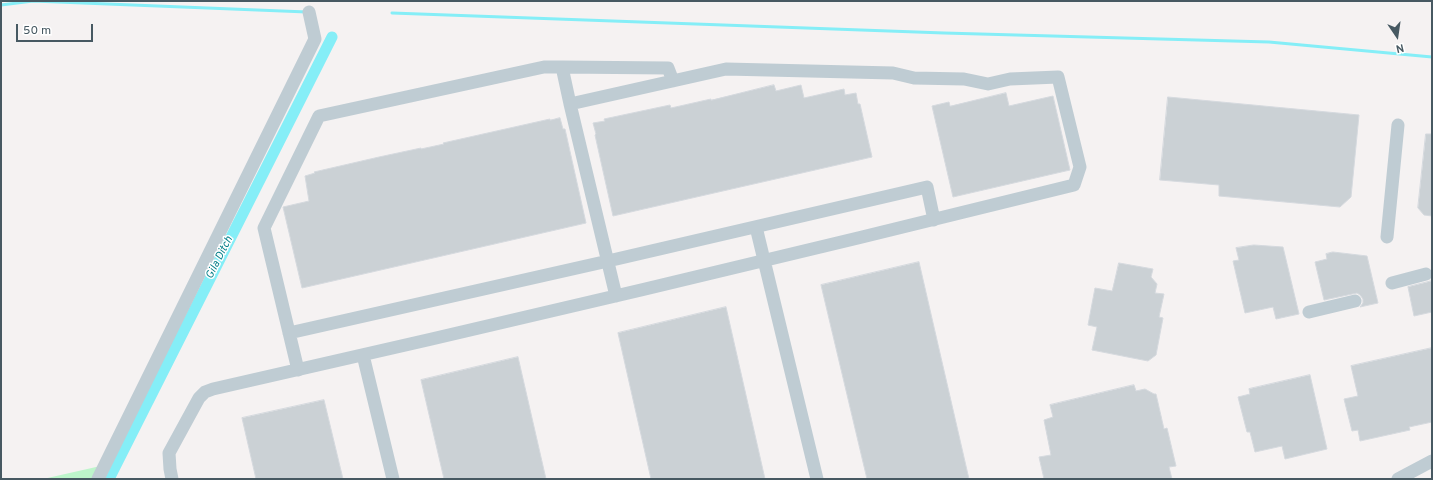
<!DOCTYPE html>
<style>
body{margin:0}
#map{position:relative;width:1433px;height:480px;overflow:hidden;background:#f5f2f2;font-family:Overpass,sans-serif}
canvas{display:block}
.frame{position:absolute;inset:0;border:2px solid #475962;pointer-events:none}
.north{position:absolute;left:1377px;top:16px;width:40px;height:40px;-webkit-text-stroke:3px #fff;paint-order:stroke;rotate:167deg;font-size:11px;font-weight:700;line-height:16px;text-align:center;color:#475962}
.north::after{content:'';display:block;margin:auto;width:14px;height:18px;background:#475962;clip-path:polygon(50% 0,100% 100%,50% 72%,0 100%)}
.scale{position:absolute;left:16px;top:24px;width:77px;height:18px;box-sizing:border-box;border:2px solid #475962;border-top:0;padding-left:5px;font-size:12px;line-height:14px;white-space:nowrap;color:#475962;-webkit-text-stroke:3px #fff;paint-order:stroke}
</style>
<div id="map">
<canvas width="1433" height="480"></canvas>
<div class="frame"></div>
<div class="north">N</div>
<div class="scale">50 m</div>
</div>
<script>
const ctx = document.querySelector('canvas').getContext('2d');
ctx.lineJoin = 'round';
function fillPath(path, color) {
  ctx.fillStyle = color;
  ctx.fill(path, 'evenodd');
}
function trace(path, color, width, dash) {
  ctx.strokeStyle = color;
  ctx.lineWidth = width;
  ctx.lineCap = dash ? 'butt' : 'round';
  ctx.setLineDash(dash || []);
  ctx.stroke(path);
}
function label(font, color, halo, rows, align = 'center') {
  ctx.font = font + ' Overpass,sans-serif';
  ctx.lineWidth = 3;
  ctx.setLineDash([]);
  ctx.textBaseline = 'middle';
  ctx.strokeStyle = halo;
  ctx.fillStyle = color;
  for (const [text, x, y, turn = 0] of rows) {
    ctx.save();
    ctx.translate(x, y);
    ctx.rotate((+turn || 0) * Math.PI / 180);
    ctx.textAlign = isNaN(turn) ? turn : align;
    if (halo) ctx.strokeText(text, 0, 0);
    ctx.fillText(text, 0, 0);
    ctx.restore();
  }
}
fillPath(new Path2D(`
 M105,465L98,479H43Z`), '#bdf5cb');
trace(new Path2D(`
 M1,5L33,1L307,12
 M392,13L944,33L1269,42L1432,57`), '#85eef7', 3);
trace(new Path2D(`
 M109,479L332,37`), '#85eef7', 11);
const building = new Path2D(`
 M774,85L776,91L801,85L804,98L844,89L845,95L856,93L858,104H860L872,157L613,216L595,135L596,134L593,123L605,121L604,119L670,105L671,108L711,99V100Z
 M1006,93L1009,106L1053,96L1070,170L953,197L932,106L949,102L950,106Z
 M1168,97L1359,115L1351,197L1340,207L1219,196V185L1160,180Z
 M560,118L563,129H565L586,223L302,288L283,207L309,201L305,176L315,173L314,172L379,157L421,148V149L444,144L443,143L550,119V120Z
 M1426,134H1432V216L1424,215L1418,208Z
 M1254,245L1283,247L1299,314L1276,319L1273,307L1245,313L1233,261L1239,260L1236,248Z
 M1333,252L1367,256L1378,303L1360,307L1363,303V299L1360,295L1357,293L1324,300L1315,262L1327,259L1326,254Z
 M919,262L969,479H867L821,285Z
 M1119,263L1153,269L1151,277L1157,284L1155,293L1164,294L1159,317L1163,318L1156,355L1148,361L1092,350L1097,327L1088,325L1095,288L1112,291Z
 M1432,281V312L1414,316L1408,287Z
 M726,307L765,479H651L618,333Z
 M1432,348V422L1409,427L1410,430L1360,441L1358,430L1352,431L1344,399L1358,396L1351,366Z
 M518,357L546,479H444L421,380Z
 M1310,375L1327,449L1285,459L1282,446L1255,452L1250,432H1247L1238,397L1250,394L1249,389Z
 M1134,385L1136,391L1145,389L1154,394H1156L1164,429L1167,428L1176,466L1169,467L1172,479H1044L1039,457L1051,455L1044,420L1053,417L1050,405Z
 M324,400L343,479H256L242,418Z`);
fillPath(building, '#cbd1d5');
trace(building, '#d5d9de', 1);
trace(new Path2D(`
 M570,104L562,67L668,68L673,81
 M756,227L817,479
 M1387,237L1398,125
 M1392,283L1426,274
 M1309,312L1355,301
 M289,333L608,261L927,187L934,220
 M363,355L393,479
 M298,370L264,228L319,116L544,67H562
 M98,479L315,39L309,12
 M172,479L170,469L169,453L199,398L205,392L213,389C501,324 788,256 1074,185L1080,167L1058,77L1010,79L988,84L964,79L914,78L893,73L726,69L570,104L616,296
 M1398,479L1432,461`), '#bfccd3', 13);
label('italic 11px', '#057f89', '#fff', [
 ["Gila Ditch",220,258,-63]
]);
</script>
